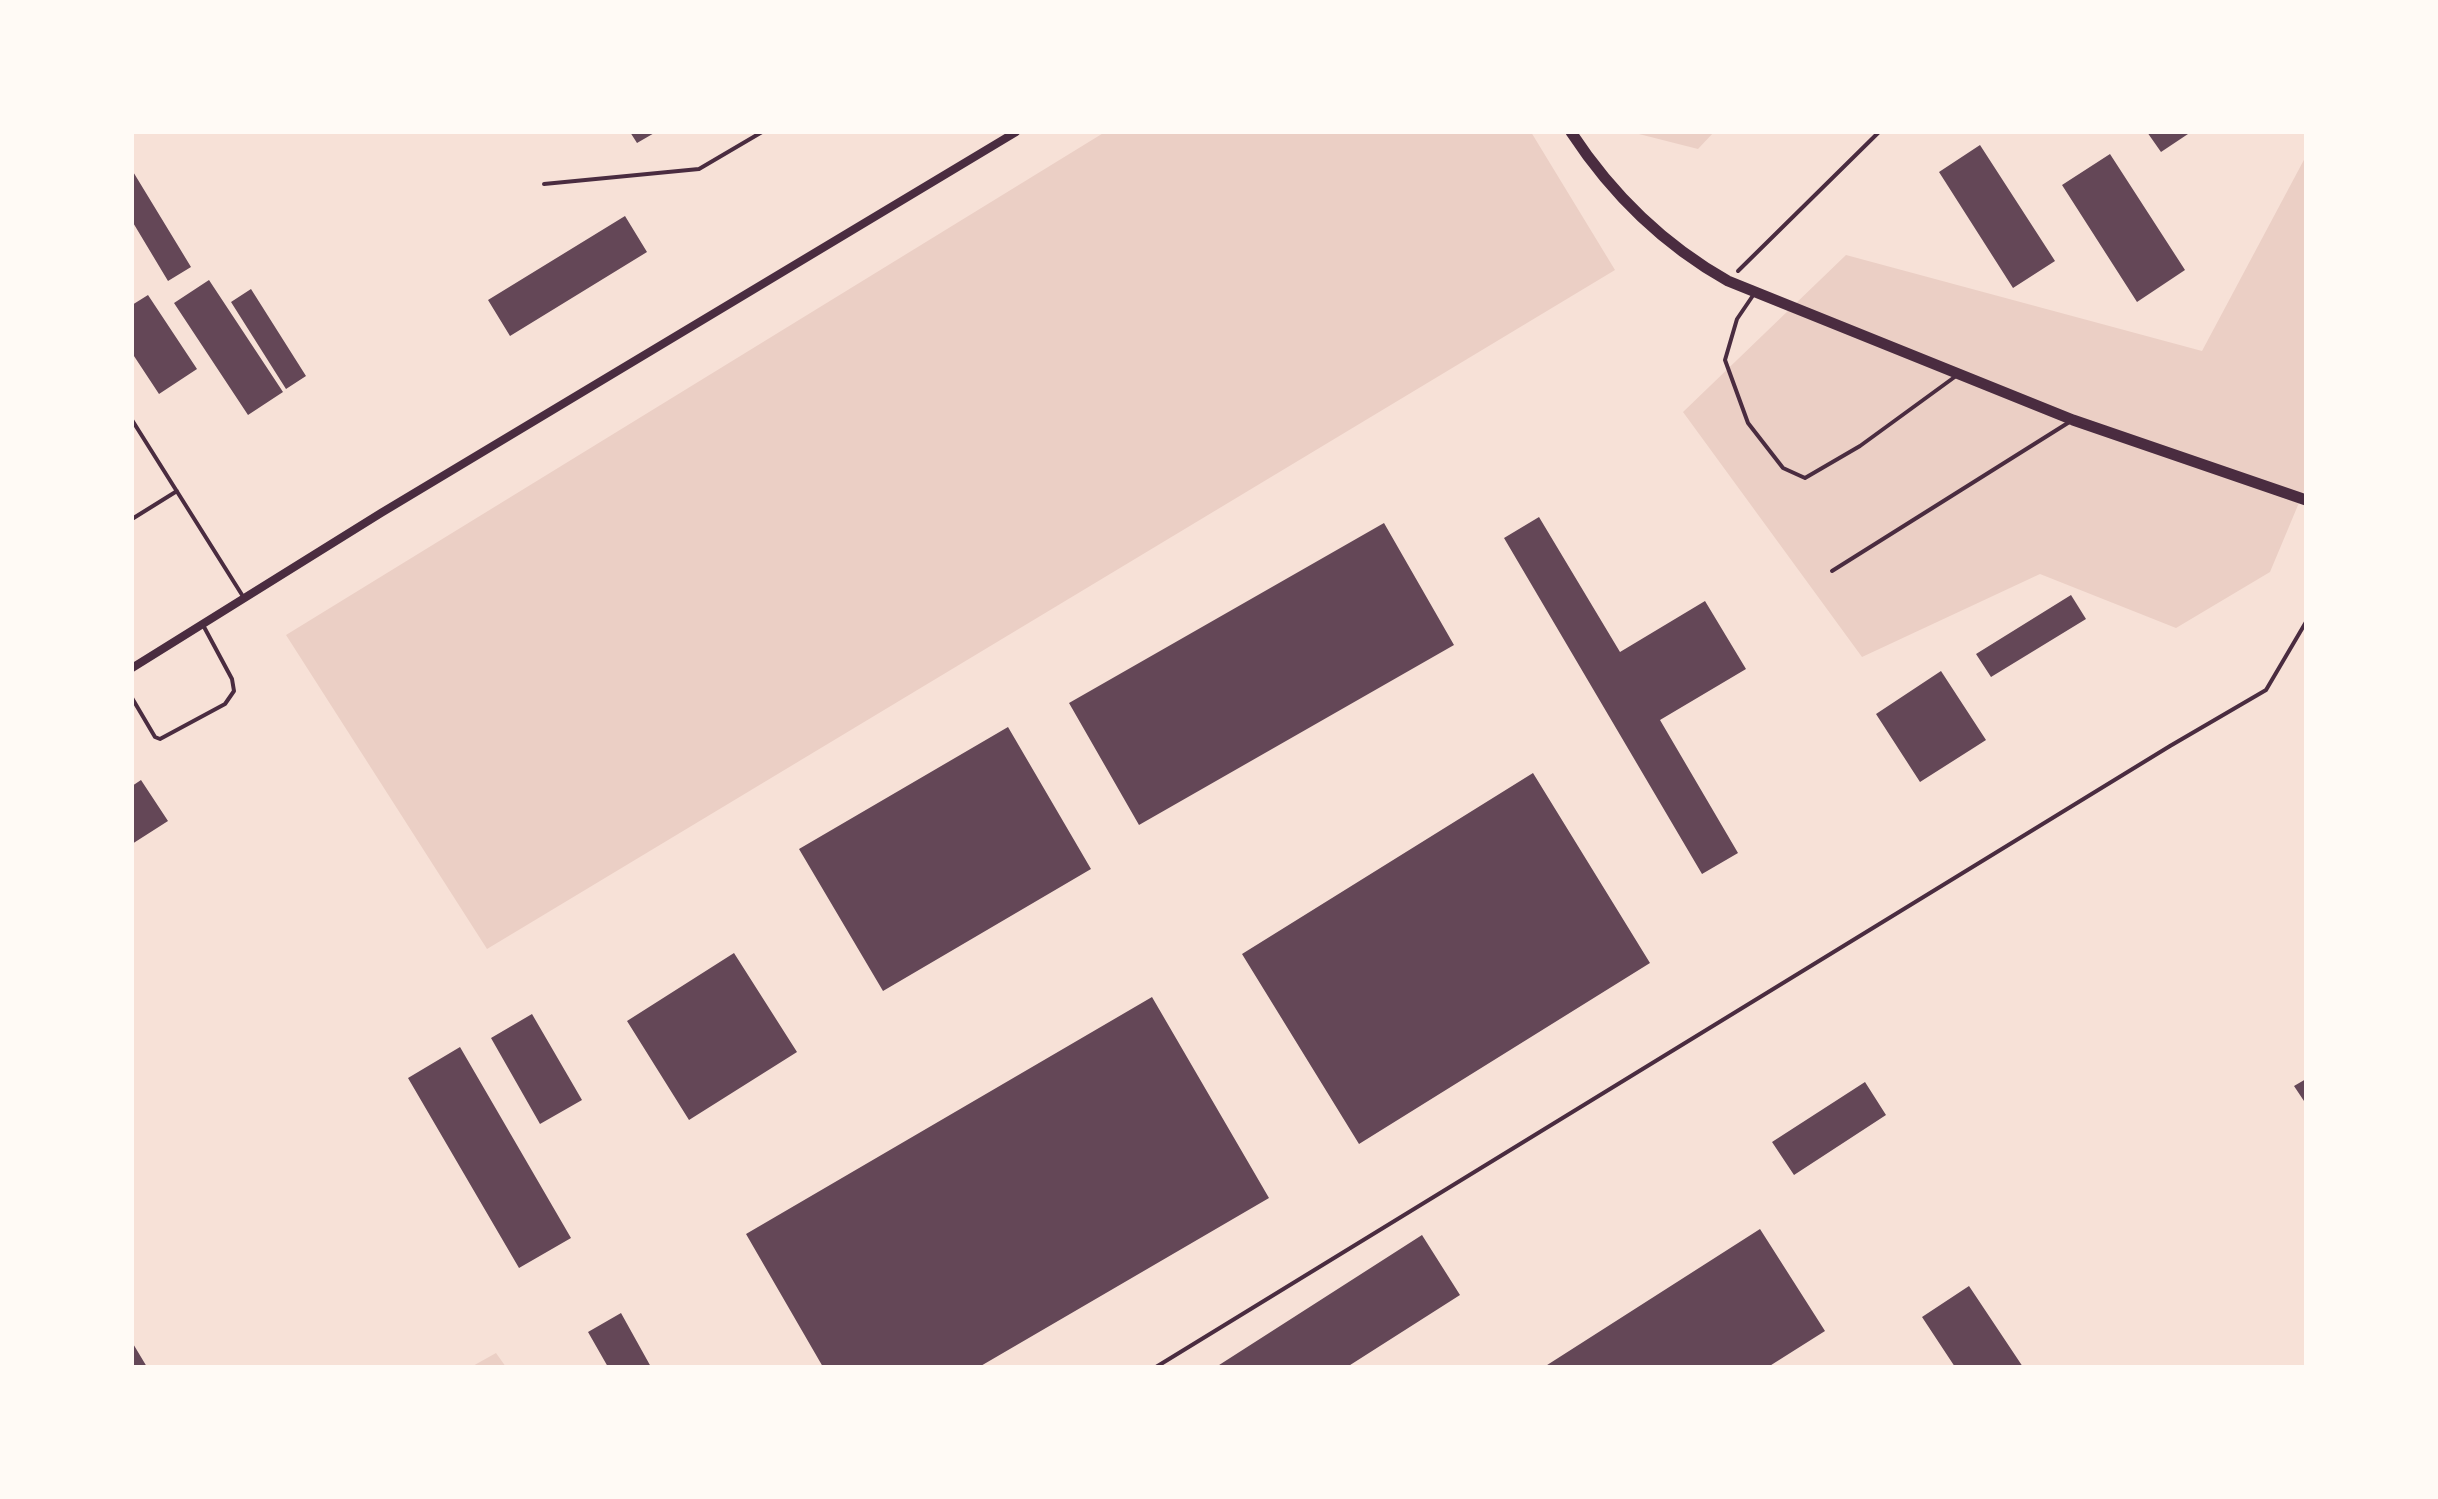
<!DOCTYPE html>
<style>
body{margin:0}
#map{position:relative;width:2438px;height:1499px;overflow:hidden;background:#f7e1d7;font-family:"Roboto Serif",serif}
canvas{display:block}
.frame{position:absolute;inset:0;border:134px solid #fffaf5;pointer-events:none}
</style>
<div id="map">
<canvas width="2438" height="1499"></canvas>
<div class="frame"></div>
</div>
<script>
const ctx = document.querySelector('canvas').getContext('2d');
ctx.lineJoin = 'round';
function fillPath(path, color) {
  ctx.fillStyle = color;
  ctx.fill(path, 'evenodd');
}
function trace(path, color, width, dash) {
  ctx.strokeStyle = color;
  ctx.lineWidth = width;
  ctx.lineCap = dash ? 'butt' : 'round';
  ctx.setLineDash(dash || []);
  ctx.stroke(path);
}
fillPath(new Path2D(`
 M1105,132H1531L1615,270L487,949L286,635Z
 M1631,132H1714L1698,149Z
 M2306,156V486L2270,572L2176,628L2040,574L1862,657L1683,412L1846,255L2202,351Z
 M496,1353L506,1367H471Z`), '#ebcfc5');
fillPath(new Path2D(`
 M630,132H656L637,143Z
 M2147,132H2191L2161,152Z
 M1980,145L2055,261L2013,288L1939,172Z
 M2110,154L2185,270L2137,302L2062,185Z
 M132,170L191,267L168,281L132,221Z
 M625,216L647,252L510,336L488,300Z
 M209,280L283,392L248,415L174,303Z
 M251,289L306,376L286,389L231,302Z
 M148,295L197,369L159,394L132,353V305Z
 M1539,517L1620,652L1705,601L1746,669L1660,720L1738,853L1702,874L1504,538Z
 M1384,523L1454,645L1139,825L1069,703Z
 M2071,595L2086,619L1991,677L1976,654Z
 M1941,671L1986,740L1920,782L1876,714Z
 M1008,727L1091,869L883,991L799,849Z
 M1533,773L1650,963L1359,1144L1242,954Z
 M141,780L168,821L132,844V786Z
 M734,953L797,1052L689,1120L627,1021Z
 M1152,997L1269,1198L979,1367H823L746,1234Z
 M532,1014L582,1100L540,1124L491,1038Z
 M460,1047L571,1238L519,1268L408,1078Z
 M2306,1079V1104L2294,1086Z
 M1865,1082L1886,1115L1794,1175L1772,1142Z
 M1760,1229L1825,1331L1768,1367H1544Z
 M1422,1235L1460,1295L1347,1367H1216Z
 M1969,1286L2023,1367H1955L1922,1317Z
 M621,1313L651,1367H608L588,1332Z
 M132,1342L147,1367H132Z`), '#644757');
trace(new Path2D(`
 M1738,271L1879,132`), '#4a2c40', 4);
trace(new Path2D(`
 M544,184L699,169L762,132
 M1754,294L1737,319L1725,360L1748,423L1783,468L1805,478L1860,446L1956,376
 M132,420L244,598
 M132,519L177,491
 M1832,571L2071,421
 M132,698L155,737L160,739L225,704L234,691L232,679L203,625
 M1156,1367L2170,746L2266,690L2306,622`), '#4a2c40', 4);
trace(new Path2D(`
 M132,668L381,513L1016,132`), '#4a2c40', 8);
trace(new Path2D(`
 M1571,132C1611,193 1664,245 1728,281L2073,420L2306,500`), '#4a2c40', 11);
</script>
